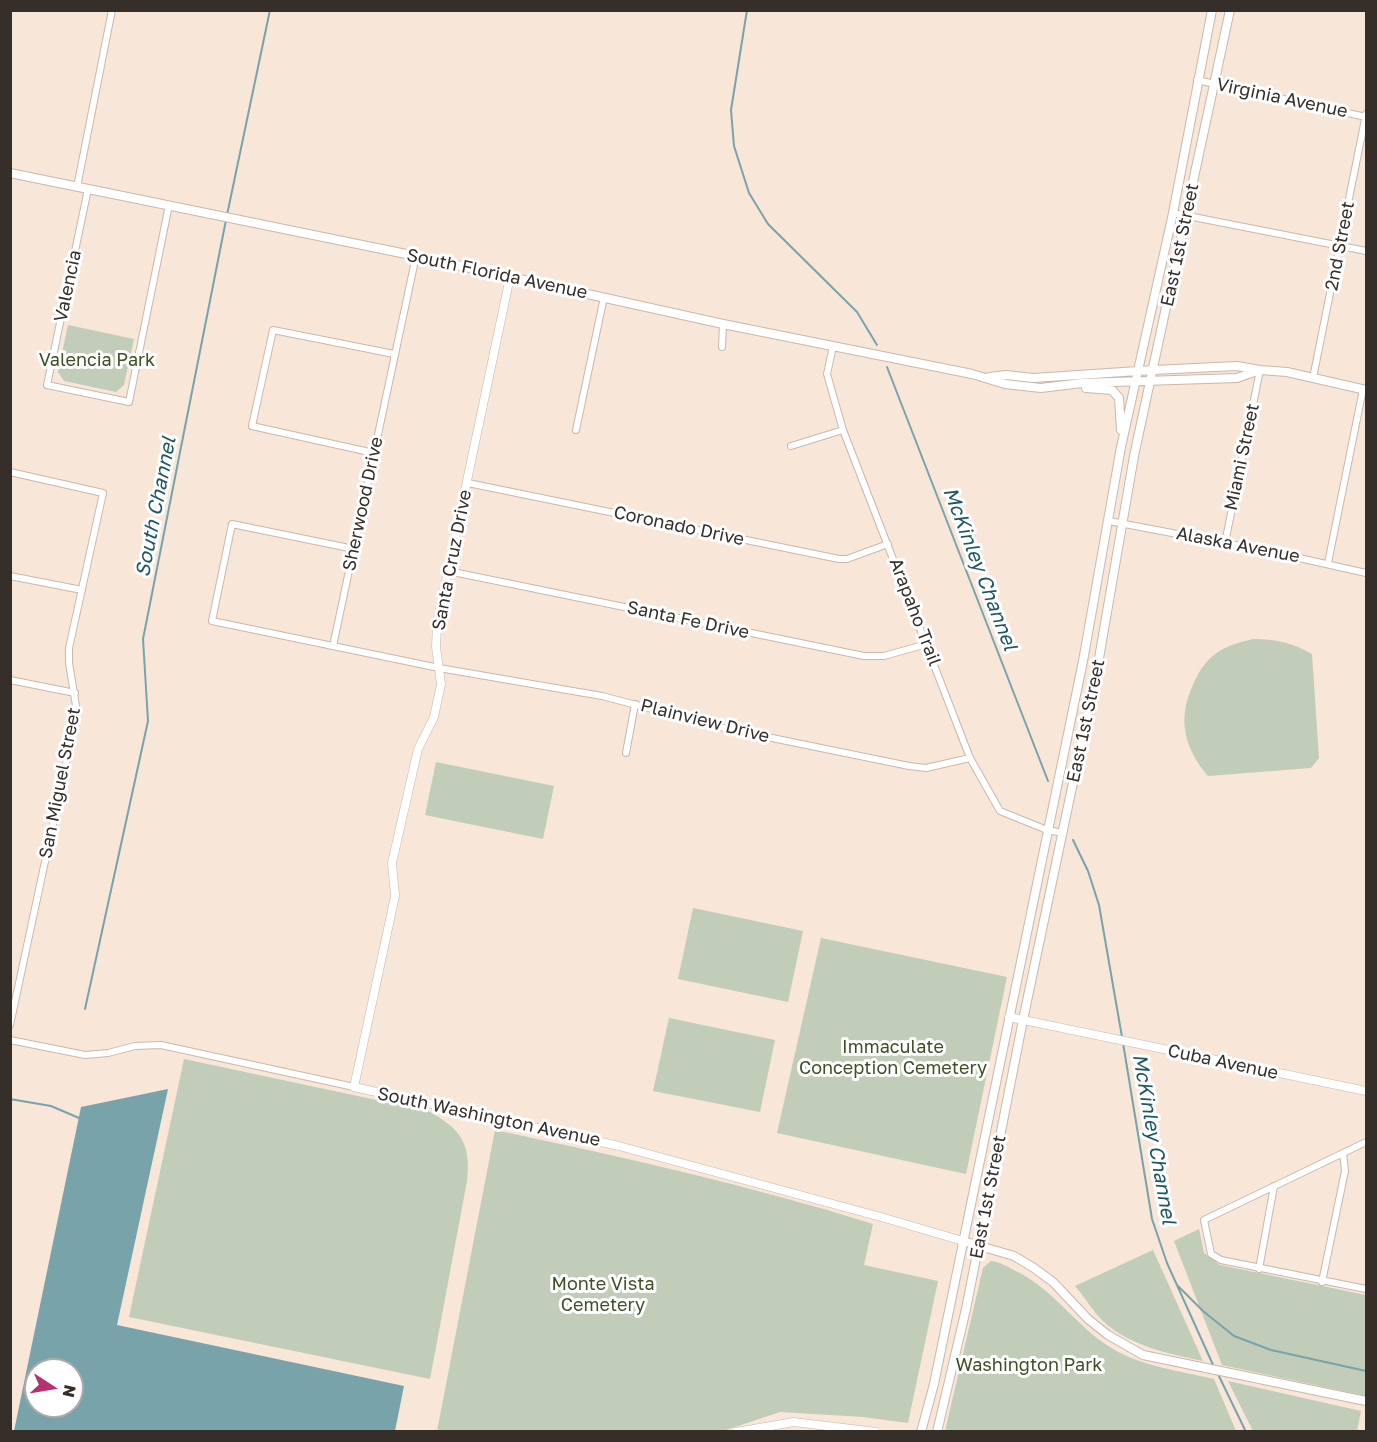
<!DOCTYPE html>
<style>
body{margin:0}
#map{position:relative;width:1377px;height:1442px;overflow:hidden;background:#f8e6d9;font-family:"Golos Text",sans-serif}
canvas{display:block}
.frame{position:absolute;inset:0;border:12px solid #352e29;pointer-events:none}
.north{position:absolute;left:24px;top:1358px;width:60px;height:60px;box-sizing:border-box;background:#fff;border:2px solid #aeaba9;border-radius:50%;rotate:102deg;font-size:16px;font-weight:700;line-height:24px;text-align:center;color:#352e29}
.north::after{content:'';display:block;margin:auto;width:21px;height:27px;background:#b73071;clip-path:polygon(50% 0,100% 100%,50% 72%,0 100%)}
</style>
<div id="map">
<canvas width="1377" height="1442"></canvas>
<div class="frame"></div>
<div class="north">N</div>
</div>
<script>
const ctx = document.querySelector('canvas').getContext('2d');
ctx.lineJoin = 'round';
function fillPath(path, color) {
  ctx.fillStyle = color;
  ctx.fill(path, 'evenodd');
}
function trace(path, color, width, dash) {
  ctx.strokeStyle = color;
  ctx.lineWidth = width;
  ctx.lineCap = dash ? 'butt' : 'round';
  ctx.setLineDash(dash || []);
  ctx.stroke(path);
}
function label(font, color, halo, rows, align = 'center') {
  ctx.font = font + ' "Golos Text",sans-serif';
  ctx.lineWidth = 6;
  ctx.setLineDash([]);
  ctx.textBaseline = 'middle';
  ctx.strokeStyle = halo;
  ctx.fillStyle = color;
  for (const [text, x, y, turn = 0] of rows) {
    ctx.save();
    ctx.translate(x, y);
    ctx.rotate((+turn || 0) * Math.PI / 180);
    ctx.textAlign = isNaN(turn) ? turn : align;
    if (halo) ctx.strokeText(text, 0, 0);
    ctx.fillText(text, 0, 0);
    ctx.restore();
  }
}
fillPath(new Path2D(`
 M68,325L134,339L124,385L116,392L64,381L58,372Z
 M1253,639C1276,639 1293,643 1312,654L1319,758L1311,768L1208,776C1184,748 1177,719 1193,685C1198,672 1206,660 1218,652C1229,645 1241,642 1253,639Z
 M436,762L554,786L543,839L425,815Z
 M693,908L803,931L788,1002L678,979Z
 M821,938L1007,977L966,1174L777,1133Z
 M669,1018L775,1040L760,1112L653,1091Z
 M184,1059L428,1111C461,1129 471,1143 467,1181L430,1379L129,1317Z
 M495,1130C622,1157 749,1185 873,1224L864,1265L938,1281L908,1423L863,1417L780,1412L723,1431H437Z
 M1199,1229L1204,1253L1220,1265L1366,1295V1396L1222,1365L1174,1241Z
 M1153,1250L1203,1361C1170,1354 1130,1346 1104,1322C1093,1312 1085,1297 1075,1286Z
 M991,1261C1000,1262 1008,1267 1016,1271C1055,1290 1077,1328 1113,1349C1144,1367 1180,1371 1214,1379L1236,1431H945L983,1268Z
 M1228,1381L1361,1411L1357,1431H1253Z`), '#c1ccb9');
fillPath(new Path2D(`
 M168,1089L117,1325L404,1386L395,1431H14L81,1107ZM36,1370H72V1406H36Z`), '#79a3aa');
trace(new Path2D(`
 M747,10L731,110L734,146L749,193L768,224L857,312L877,345
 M227,215L270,10
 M887,367L1048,781
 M1073,840L1088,871L1099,905L1122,1037
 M85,1009L148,721L143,639L226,220
 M1123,1043L1152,1219L1167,1263L1214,1367
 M10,1099L51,1106L79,1118
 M1177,1285L1203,1311L1234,1336L1271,1350L1366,1371
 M1217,1372L1246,1432`), '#79a3aa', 2);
const minor = new Path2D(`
 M1197,80L1366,117
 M77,187L112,10
 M88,189L47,385L129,402L169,205
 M1173,213L1366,251
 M416,256L333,646L439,668L602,696L728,729L909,766L926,768L970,758
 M833,346L827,374L843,430L970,758L1000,811L1047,830L1063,833
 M722,347L723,324
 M1313,378L1366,114
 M576,430L604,297
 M791,446L843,430
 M374,453L252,426L273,330L394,354
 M10,472L103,493L69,648V663L77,712L10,1025
 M468,483L839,559H847L888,544
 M1109,521L1277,553L1366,573
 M1225,543L1260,370
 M1328,563L1363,389
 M448,571L864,656H884L927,644
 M10,576L82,590
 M333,646L212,621L232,524L354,549
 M10,680L75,693
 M626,753L635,704
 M10,1040L85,1055L108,1053L135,1046L161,1045L354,1087
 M1366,1142L1204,1220L1211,1254L1221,1260L1366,1289
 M1259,1269L1274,1186
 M1322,1282L1345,1171L1343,1153`);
const tertiary = new Path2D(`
 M510,277L437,623L436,647L441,684L434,717L418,749L392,863L395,896L354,1087L619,1146L881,1217L963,1241
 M1009,1017L1366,1091
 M736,1432L794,1422L876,1432`);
const secondary = new Path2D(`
 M10,173L416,256L723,324L972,374L1005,384L1041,388L1082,383L1237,378L1260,370
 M989,377L1006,375L1033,378L1153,370L1237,366L1260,370L1287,372L1366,390
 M1086,388L1112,390L1119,398L1121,430
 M963,1241L1014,1256L1034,1268L1053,1282L1088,1319L1108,1335L1143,1355L1366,1401
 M921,1432L934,1384L950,1306L1083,661L1121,447L1173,213L1212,10
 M937,1432L966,1309L1023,1020L1098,664L1134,456L1230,10`);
trace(minor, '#c9b8ab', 8);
trace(tertiary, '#c9b8ab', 9);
trace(secondary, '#c9b8ab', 10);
trace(minor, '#fff', 6);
trace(tertiary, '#fff', 8);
trace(secondary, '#fff', 8);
label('18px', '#352e29', '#fff', [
 ["Virginia Avenue",1282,98,12],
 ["East 1st Street",1180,245,-78],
 ["2nd Street",1340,246,-79],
 ["South Florida Avenue",497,274,12],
 ["Valencia",68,286,-78],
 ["Miami Street",1242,457,-78],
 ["Sherwood Drive",363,504,-78],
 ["Coronado Drive",679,526,12],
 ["Alaska Avenue",1238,545,11],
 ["Santa Cruz Drive",452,560,-79],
 ["Arapaho Trail",915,612,69],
 ["Santa Fe Drive",688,620,12],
 ["Plainview Drive",705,721,14],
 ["East 1st Street",1086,721,-78],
 ["San Miguel Street",60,783,-79],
 ["Cuba Avenue",1223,1062,12],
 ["South Washington Avenue",489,1117,12],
 ["East 1st Street",988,1197,-79]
]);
label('18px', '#3a5123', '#fff', [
 ["Valencia Park",97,360],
 ["Immaculate",893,1047],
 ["Conception Cemetery",893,1068],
 ["Monte Vista",603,1284],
 ["Cemetery",603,1305],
 ["Washington Park",1029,1365]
]);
label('italic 20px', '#1d5860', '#fff', [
 ["South Channel",156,507,-79],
 ["McKinley Channel",980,569,69],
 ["McKinley Channel",1154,1139,80]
]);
</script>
